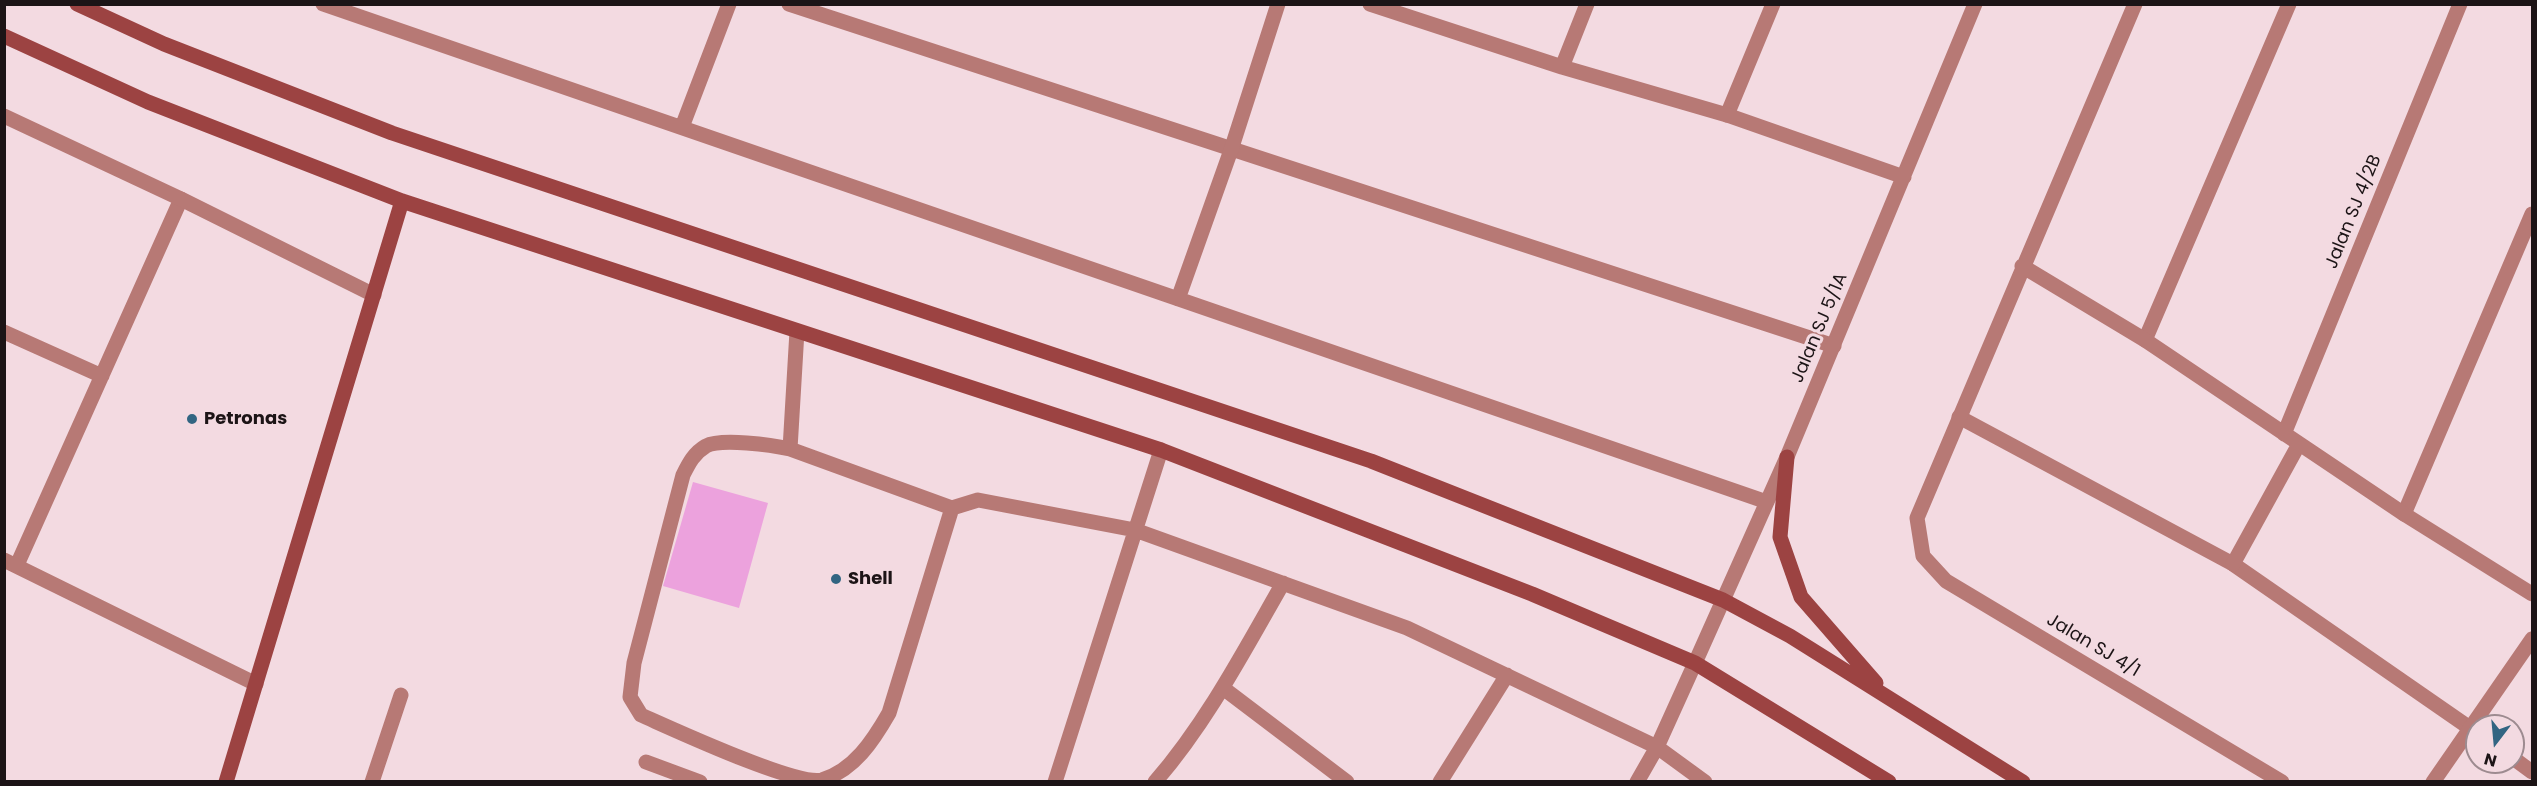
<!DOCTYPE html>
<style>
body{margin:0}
#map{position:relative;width:2537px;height:786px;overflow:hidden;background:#f3dae1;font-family:Poppins,sans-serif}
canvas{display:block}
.frame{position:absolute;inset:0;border:6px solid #1c1416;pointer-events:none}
.north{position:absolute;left:2465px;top:714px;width:60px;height:60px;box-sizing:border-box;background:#f3dae1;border:2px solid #9d8b90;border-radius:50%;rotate:196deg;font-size:16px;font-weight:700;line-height:24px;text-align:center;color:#1c1416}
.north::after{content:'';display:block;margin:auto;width:21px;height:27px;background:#326582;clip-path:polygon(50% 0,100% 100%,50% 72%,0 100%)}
</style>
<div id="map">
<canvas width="2537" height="786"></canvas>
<div class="frame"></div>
<div class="north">N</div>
</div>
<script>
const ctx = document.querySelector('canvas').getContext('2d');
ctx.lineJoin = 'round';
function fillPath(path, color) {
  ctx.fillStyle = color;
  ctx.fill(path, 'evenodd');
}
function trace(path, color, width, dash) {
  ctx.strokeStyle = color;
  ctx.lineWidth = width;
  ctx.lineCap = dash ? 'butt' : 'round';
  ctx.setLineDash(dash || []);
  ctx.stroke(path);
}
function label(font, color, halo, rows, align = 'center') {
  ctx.font = font + ' Poppins,sans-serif';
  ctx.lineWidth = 6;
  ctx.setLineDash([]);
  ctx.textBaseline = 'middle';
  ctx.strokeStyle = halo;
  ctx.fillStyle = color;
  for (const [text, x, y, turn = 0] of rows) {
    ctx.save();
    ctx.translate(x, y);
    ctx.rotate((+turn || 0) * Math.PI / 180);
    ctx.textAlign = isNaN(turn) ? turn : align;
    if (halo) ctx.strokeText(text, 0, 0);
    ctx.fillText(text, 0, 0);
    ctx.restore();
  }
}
fillPath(new Path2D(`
 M693,482L768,503L739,608L663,586Z`), '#eca2dd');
trace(new Path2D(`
 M789,4L1834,346
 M1727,115L1773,4
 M797,331L790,449C772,445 721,438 706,446C694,453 689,463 683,475L634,663L630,697L641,715C673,729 795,786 822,780C854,770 873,741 889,713L952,508L978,500L1135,530L1407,628L1657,747L1705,782
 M4,332L102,376
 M2145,340L2289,4
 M1959,417L2233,564L2477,733
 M790,449L952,508
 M2404,514L2532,214
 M17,565L181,199
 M1223,688L1347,782
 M2513,758L2532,772
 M646,762L700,782
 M372,782L401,695
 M1055,782L1161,450
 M1155,782C1207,722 1244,651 1283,583
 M1440,782L1507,675
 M1637,782L1657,747L1695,663`), '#b77975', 15);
trace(new Path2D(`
 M323,4L1767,502
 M1370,4L1562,67L1727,115L1904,177
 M2135,4L1917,518L1923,556L1946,581L2282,782
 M1562,67L1587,4
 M4,116L181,199L374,295
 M682,127L729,4
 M2022,266L2145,340L2404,514L2532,594
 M1178,299L1231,150L1278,4
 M2284,434L2460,4
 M4,560L256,684
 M2233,564L2299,444
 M1695,663L1787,457L1975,4
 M2433,782L2532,639`), '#b77975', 15);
trace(new Path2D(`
 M77,4L164,44L392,133L1371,461L1723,600L1790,636L2023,782
 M4,36L148,102L402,201L1161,450L1532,594L1695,663L1889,782
 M1787,457L1780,537L1801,597L1876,683
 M226,782L402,201`), '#9c4342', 15);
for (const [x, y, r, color] of [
 [192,419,6,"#326582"],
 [836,579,6,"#326582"]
]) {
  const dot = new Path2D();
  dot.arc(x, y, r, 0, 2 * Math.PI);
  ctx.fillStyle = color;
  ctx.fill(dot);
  trace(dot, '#f3dae1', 2);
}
label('18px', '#1c1416', '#f3dae1', [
 ["Jalan SJ 4/2B",2354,212,-68],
 ["Jalan SJ 5/1A",1820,328,-67],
 ["Jalan SJ 4/1",2093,646,31]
]);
label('bold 18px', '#1c1416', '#f3dae1', [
 ["Petronas",204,419],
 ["Shell",848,579]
], 'left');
</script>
